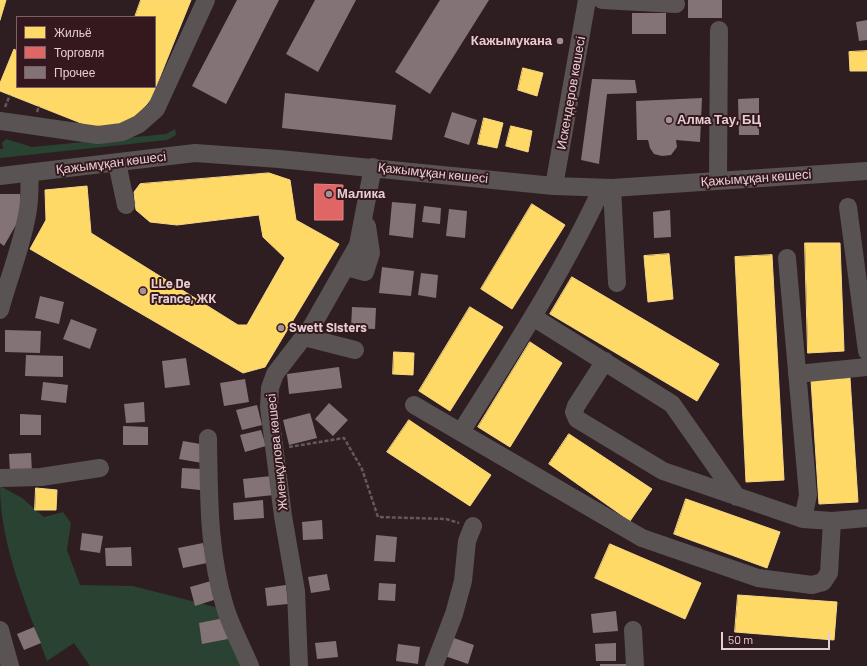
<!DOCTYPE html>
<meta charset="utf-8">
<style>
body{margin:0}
#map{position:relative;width:867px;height:666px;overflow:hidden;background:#2e1e21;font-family:Barlow,sans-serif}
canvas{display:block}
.legend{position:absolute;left:16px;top:16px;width:140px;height:72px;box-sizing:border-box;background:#34181d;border:1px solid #7a6165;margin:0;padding:5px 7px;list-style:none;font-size:12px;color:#e3cfd1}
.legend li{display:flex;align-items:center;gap:8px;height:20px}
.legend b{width:20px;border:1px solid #7a6165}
.scale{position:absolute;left:721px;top:632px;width:109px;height:18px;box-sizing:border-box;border:2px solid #e3cfd1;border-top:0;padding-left:5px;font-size:12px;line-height:14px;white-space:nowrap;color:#e3cfd1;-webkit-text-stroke:3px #34181d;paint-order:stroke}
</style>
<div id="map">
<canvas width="867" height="666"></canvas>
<ul class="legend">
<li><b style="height:11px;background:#ffd966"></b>Жильё</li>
<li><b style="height:11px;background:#e06666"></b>Торговля</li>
<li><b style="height:11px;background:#847376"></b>Прочее</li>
</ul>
<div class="scale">50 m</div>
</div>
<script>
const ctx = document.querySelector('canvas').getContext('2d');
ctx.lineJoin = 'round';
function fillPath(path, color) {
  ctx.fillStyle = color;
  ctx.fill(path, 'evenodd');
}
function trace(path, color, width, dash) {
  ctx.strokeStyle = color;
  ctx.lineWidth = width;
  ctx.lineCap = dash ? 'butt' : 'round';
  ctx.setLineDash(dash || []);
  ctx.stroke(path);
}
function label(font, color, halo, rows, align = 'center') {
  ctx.font = font + ' Barlow,sans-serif';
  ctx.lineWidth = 4;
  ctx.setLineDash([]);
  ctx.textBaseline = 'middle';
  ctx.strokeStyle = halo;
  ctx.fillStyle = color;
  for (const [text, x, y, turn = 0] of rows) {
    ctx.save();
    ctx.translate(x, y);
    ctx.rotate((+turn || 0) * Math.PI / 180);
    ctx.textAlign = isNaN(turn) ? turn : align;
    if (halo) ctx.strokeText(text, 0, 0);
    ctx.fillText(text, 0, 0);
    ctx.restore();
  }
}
fillPath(new Path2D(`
 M175,129L176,135L167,140L0,158V149H3L2,143L6,139L32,147L166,134Z
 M0,486L22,498L44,517L63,512L71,523L67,550L80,585L133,586L223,609L241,666H90L74,643L47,661C27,605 0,546 0,486Z`), '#294231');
const homes = new Path2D(`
 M0,0H6L0,20Z
 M141,0H191L151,99L132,122L96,129L0,91V83L14,49L17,51V87H155V17H135Z
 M867,51V71H850L849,52Z
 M523,68L543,73L537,96L518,90Z
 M484,118L503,123L497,148L478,144Z
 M511,126L532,131L528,152L506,146Z
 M269,173L290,180L296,220L339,244L265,367L243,373L30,249L46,220L45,190L87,186L91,233L238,325H247L285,258L263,237L259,215L177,225L150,222L136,210L134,192L140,184Z
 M532,204L565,225L512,309L481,289Z
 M805,243H840L844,351L808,353Z
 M669,254L673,299L648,302L644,256Z
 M772,255L784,480L746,482L735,257Z
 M572,277L719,364L697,401L550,314Z
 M470,307L503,327L450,411L419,391Z
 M530,342L562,363L510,447L478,427Z
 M394,352L414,353L413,375L393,374Z
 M850,378L858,502L819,504L811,380Z
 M409,420L491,475L470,506L387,452Z
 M569,434L652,489L630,521L549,464Z
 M36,488L57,490L56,510H35Z
 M686,499L780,532L767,568L674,534Z
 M610,544L701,583L685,619L595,578Z
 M738,595L837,602L834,640L735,632Z`);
fillPath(homes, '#ffd966');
trace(homes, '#f7d686', 1);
const shops = new Path2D(`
 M315,184L343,185V220H315Z`);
fillPath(shops, '#e06666');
trace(shops, '#e18686', 1);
fillPath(new Path2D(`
 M237,0H279L226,104L192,86Z
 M315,0H356L318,72L286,54Z
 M440,0H489L430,94L395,72Z
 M688,0H722V18H688Z
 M632,13H666V34H632Z
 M867,20V40L859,41L856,22Z
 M592,79L635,80L637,93L607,94L599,164L581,160Z
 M285,93L396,105L392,140L282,128Z
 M702,98L700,142L676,140L677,147L671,155L662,156L654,154L650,148L648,140H637L636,101Z
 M759,98V135H739L738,99Z
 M452,112L477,120L469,145L444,137Z
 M0,194H20L21,216L4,246L0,243Z
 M392,202L416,204L413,238L389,235Z
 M424,206L441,208L440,224L422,222Z
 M449,209L467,211L465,238L446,236Z
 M670,210L671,237L654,238L653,212Z
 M382,267L414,271L411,296L379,293Z
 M421,273L438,275L436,298L418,295Z
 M40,296L64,302L59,324L35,318Z
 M352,307L376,308L375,329L351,328Z
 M71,319L97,329L90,349L63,339Z
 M5,330L41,331L40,353L5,352Z
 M26,355L63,356V377L25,376Z
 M186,358L190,385L165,388L162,361Z
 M339,367L342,388L289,394L287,374Z
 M245,379L249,402L224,406L220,383Z
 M43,382L68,385L66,403L41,400Z
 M144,402L145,422L126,423L124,404Z
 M329,403L348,420L333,436L315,419Z
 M257,405L262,425L242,430L236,410Z
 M310,413L317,438L289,445L283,420Z
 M20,414L41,415V435H20Z
 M123,426L148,427V445H123Z
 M261,430L266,446L245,452L240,435Z
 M183,441L206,445L202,463L179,459Z
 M31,453L32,472L10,473L9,454Z
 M182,468L201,469L200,490L181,488Z
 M271,476L274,495L245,498L243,479Z
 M263,500L264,518L234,520L233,503Z
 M322,520L323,539L303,540L302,522Z
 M82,533L103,536L100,553L80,550Z
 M376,535L397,537L395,562L374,561Z
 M203,543L207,563L183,568L178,548Z
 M131,547L132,566H106L105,548Z
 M327,574L330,590L311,593L308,577Z
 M211,581L217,599L195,606L190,587Z
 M379,583L396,584L395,601L378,600Z
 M286,585L288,604L267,606L265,588Z
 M616,611L618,631L593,633L591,614Z
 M224,618L228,639L202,644L199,623Z
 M34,627L41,643L24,650L17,634Z
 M451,637L474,645L468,664L445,656Z
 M336,641L338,657L317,659L315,643Z
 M616,643V661H596L595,644Z
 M398,644L420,647L418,664L396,661Z
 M600,664H626V666H600Z`), '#847376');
trace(new Path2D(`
 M5,107L10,95
 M37,112L39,106
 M289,447L344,438L362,469L378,517L446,519L459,523`), '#615a5b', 2.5, [4, 2]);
trace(new Path2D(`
 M602,0L676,4
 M0,121L98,135L122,132L139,124L156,109L206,0
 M117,163L126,205
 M0,176L195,153L279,159L554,186L612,188L867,171
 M718,181L719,30
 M554,186L587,0
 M612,188L617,283
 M848,207L867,351
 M787,258L808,495L803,519
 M347,267L365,272L371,253L367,226
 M0,310C9,276 23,244 28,209C30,198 29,185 30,173
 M533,317L672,404L737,497
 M304,337L355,350
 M605,361L576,406L574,412L577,419L663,471L803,519L832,521L867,518
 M797,374L867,367
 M414,405L642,538L758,578L812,585L823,582L829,573L832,521
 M461,432C511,352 563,273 602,188
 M208,438C209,495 208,552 225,607C231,627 242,647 250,666
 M0,478L41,477L100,468
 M0,630L10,666
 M633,630L635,666
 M299,666L296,591L283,516L269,407L270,388L275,374L312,326L358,245L373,167
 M434,666L454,614L463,581L467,541L473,526`), '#5a5354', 18);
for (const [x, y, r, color] of [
 [560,41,4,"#a49193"],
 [669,120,4,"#a49193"],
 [329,194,4,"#a49193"],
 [143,291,4,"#a49193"],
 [281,328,4,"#a49193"]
]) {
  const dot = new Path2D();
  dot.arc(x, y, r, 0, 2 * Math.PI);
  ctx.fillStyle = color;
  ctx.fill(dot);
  trace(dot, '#34181d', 1.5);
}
label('bold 13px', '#e3cfd1', '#34181d', [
 ["Кажымукана",552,41,"right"],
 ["Алма Тау, БЦ",677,120],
 ["Малика",337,194],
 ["LLe De",151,284],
 ["France, ЖК",151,299],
 ["Swett Sisters",289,328]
], 'left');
label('13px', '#e3cfd1', '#34181d', [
 ["Искендеров көшесі",571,93,-80],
 ["Қажымұқан көшесі",111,163,-7],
 ["Қажымұқан көшесі",433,173,6],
 ["Қажымұқан көшесі",756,178,-4],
 ["Жиенқұлова көшесі",277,452,-96]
]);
</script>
